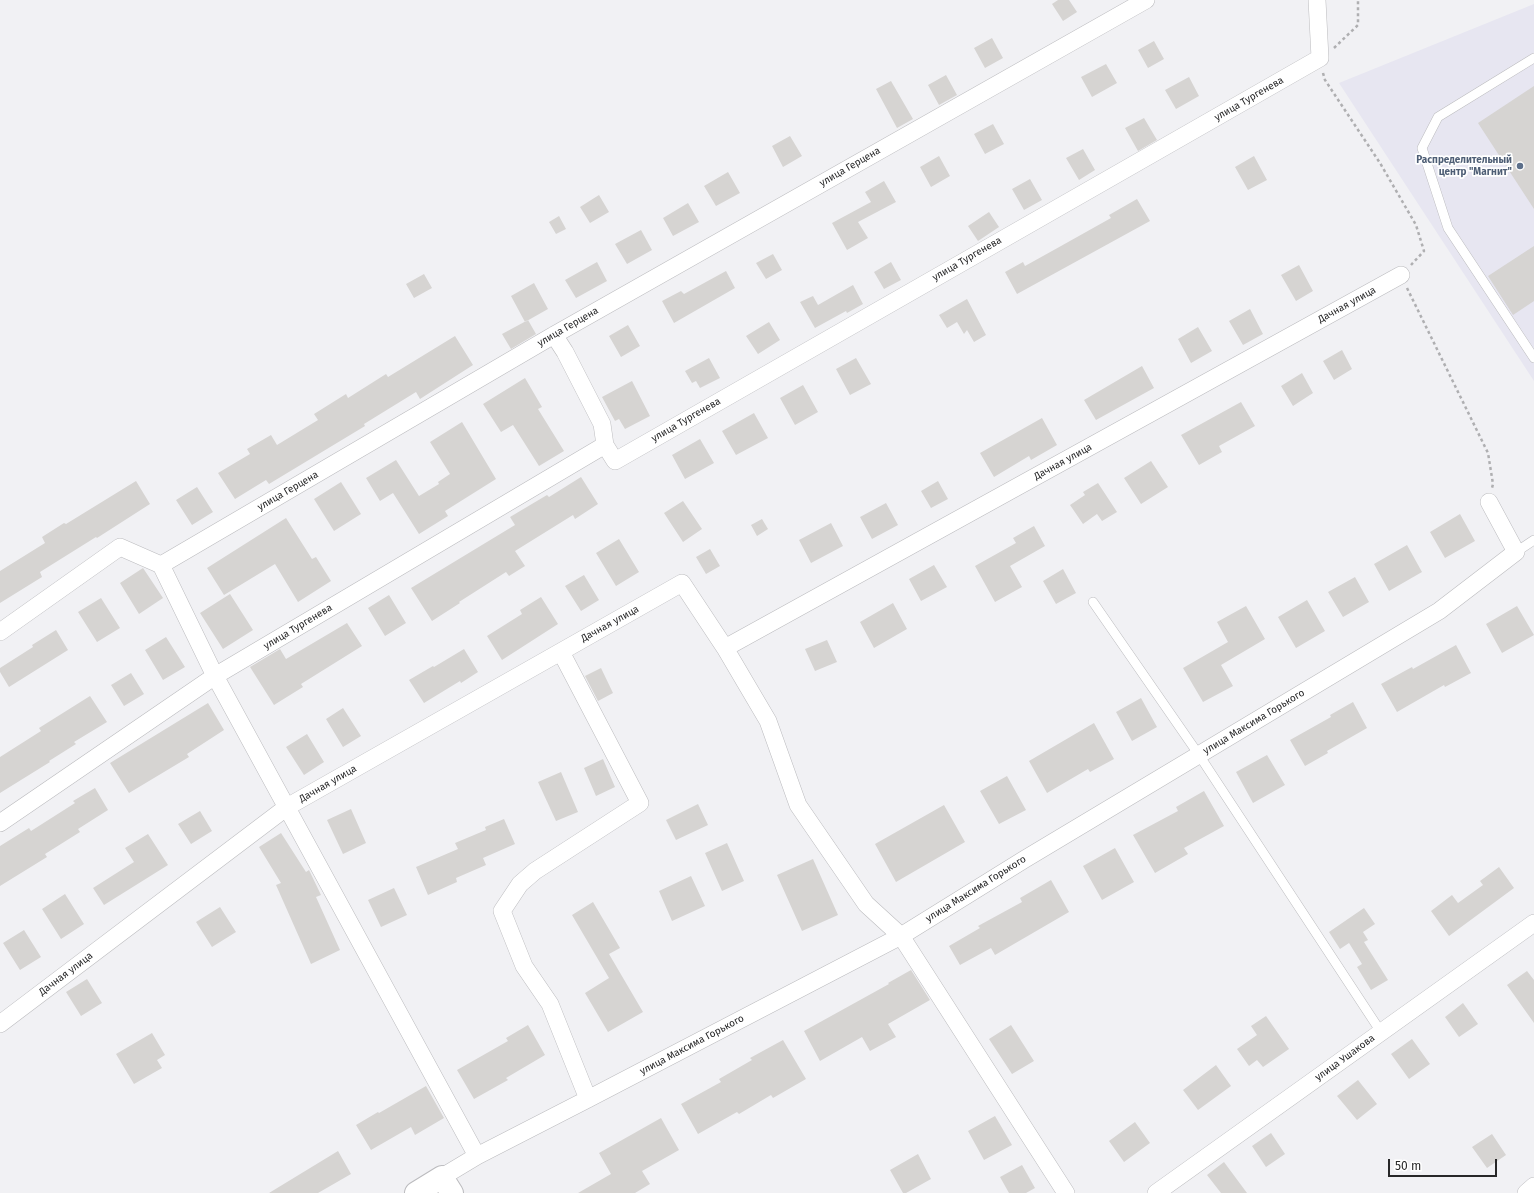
<!DOCTYPE html>
<meta charset="utf-8">
<style>
body{margin:0}
#map{position:relative;width:1534px;height:1193px;overflow:hidden;background:#f1f1f4;font-family:"Fira Sans",sans-serif}
canvas{display:block}
.scale{position:absolute;left:1388px;top:1159px;width:109px;height:18px;box-sizing:border-box;border:2px solid #272728;border-top:0;padding-left:5px;font-size:12px;line-height:14px;white-space:nowrap;color:#272728;-webkit-text-stroke:3px #fff;paint-order:stroke}
</style>
<div id="map">
<canvas width="1534" height="1193"></canvas>
<div class="scale">50 m</div>
</div>
<script>
const ctx = document.querySelector('canvas').getContext('2d');
ctx.lineJoin = 'round';
function fillPath(path, color) {
  ctx.fillStyle = color;
  ctx.fill(path, 'evenodd');
}
function trace(path, color, width, dash) {
  ctx.strokeStyle = color;
  ctx.lineWidth = width;
  ctx.lineCap = dash ? 'butt' : 'round';
  ctx.setLineDash(dash || []);
  ctx.stroke(path);
}
function label(font, color, halo, rows, align = 'center') {
  ctx.font = font + ' "Fira Sans",sans-serif';
  ctx.lineWidth = 3.5;
  ctx.setLineDash([]);
  ctx.textBaseline = 'middle';
  ctx.strokeStyle = halo;
  ctx.fillStyle = color;
  for (const [text, x, y, turn = 0] of rows) {
    ctx.save();
    ctx.translate(x, y);
    ctx.rotate((+turn || 0) * Math.PI / 180);
    ctx.textAlign = isNaN(turn) ? turn : align;
    if (halo) ctx.strokeText(text, 0, 0);
    ctx.fillText(text, 0, 0);
    ctx.restore();
  }
}
fillPath(new Path2D(`
 M1534,4V381L1339,83Z`), '#e7e6f1');
fillPath(new Path2D(`
 M1058,0H1069L1077,12L1063,21L1052,4Z
 M992,38L1003,58L985,68L974,48Z
 M1154,41L1164,59L1148,68L1138,50Z
 M1106,64L1117,83L1092,97L1081,77Z
 M946,75L957,95L939,105L928,85Z
 M1189,77L1199,96L1176,109L1165,90Z
 M891,81L913,119L897,128L876,89Z
 M1534,86V209L1478,123Z
 M1144,118L1157,140L1138,151L1125,128Z
 M993,124L1004,144L985,154L974,134Z
 M790,136L802,156L783,167L772,146Z
 M1083,149L1095,170L1079,180L1066,158Z
 M939,156L950,176L931,187L920,167Z
 M1254,156L1267,180L1248,190L1235,167Z
 M728,172L740,193L716,206L704,186Z
 M1030,179L1042,200L1024,210L1012,189Z
 M884,181L896,202L858,222L868,238L847,250L832,223L871,202L865,192Z
 M599,195L609,212L590,223L580,207Z
 M1137,199L1150,221L1017,294L1005,272L1023,262L1025,266L1061,246L1111,218L1109,215Z
 M688,203L699,222L673,236L663,218Z
 M989,212L999,227L978,241L968,226Z
 M559,216L566,229L556,234L549,222Z
 M641,230L652,250L627,264L615,244Z
 M1534,246V301L1513,315L1488,276Z
 M773,254L782,270L766,279L756,263Z
 M597,262L607,281L576,298L565,280Z
 M891,262L901,280L884,289L874,272Z
 M1299,265L1313,291L1296,301L1281,275Z
 M726,271L735,288L674,323L662,301L681,291L684,294Z
 M424,274L432,288L414,298L406,284Z
 M534,283L548,309L525,322L511,296Z
 M853,285L863,304L847,313L846,311L815,328L800,302L813,296L818,305Z
 M967,299L986,335L974,342L967,330L964,334L957,322L947,328L939,315Z
 M1250,309L1263,334L1243,345L1229,321Z
 M528,320L536,334L511,349L502,334Z
 M769,322L780,340L758,354L746,336Z
 M628,325L640,346L621,357L609,336Z
 M1198,327L1212,351L1191,363L1178,339Z
 M455,336L473,365L420,399L416,392L364,424L365,426L269,484L266,480L235,499L218,473L250,454L247,449L271,435L277,445L318,420L314,414L346,394L348,398L386,374L388,377Z
 M1342,350L1352,369L1334,380L1323,361Z
 M709,358L720,378L700,388L696,381L692,383L685,371Z
 M856,358L871,384L850,395L836,369Z
 M1142,366L1154,388L1096,420L1084,400Z
 M1302,373L1313,393L1293,406L1281,386Z
 M525,378L542,407L538,409L564,451L539,466L513,425L501,432L483,404Z
 M632,381L650,416L625,429L619,419L615,421L602,397Z
 M803,385L818,412L795,425L780,398Z
 M1241,402L1255,426L1219,446L1222,452L1199,465L1181,435Z
 M754,413L768,438L736,455L722,431Z
 M1042,418L1057,445L1031,460L1029,456L994,477L980,453Z
 M462,422L496,479L445,511L448,516L419,534L393,493L380,501L366,478L396,460L419,496L439,484L438,482L450,474L430,442Z
 M700,439L714,463L685,479L672,455Z
 M1151,461L1168,487L1141,504L1124,478Z
 M581,477L598,504L575,519L573,515L515,551L525,566L509,576L506,572L459,602L460,603L432,621L411,588L515,525L510,517L547,495L549,497Z
 M136,481L150,504L97,538L96,537L40,572L42,577L0,603V571L45,543L42,537L64,523L66,524Z
 M938,481L948,499L931,508L921,491Z
 M341,482L361,514L334,531L314,499Z
 M1098,483L1117,512L1102,521L1097,514L1083,524L1070,505L1085,495L1083,492Z
 M197,487L213,512L192,525L176,500Z
 M683,501L702,529L683,542L664,513Z
 M886,503L898,525L872,539L860,517Z
 M1460,514L1475,541L1445,558L1430,532Z
 M286,518L312,559L316,557L331,581L298,602L275,564L224,595L207,568Z
 M762,519L768,529L757,536L751,525Z
 M831,523L843,546L811,563L799,540Z
 M1034,526L1045,546L1010,566L1022,587L995,602L975,566L1016,543L1013,538Z
 M619,539L639,572L616,586L596,553Z
 M1407,545L1422,572L1389,591L1374,564Z
 M710,549L720,566L706,574L696,557Z
 M934,565L947,587L921,601L909,579Z
 M143,568L163,598L139,614L120,583Z
 M1063,569L1076,593L1056,604L1043,581Z
 M584,575L599,600L581,611L565,586Z
 M1355,577L1369,602L1343,617L1328,592Z
 M230,594L253,630L223,649L200,613Z
 M389,595L406,623L385,636L368,608Z
 M541,597L558,624L502,660L487,636L522,614L520,610Z
 M101,598L120,628L97,642L78,612Z
 M1307,600L1325,631L1296,648L1278,617Z
 M893,603L907,629L874,648L860,622Z
 M1246,606L1265,639L1221,665L1233,686L1203,702L1183,668L1228,642L1217,622Z
 M1517,606L1534,635L1502,653L1486,624Z
 M347,623L362,646L301,684L303,687L274,705L250,667L280,649L286,659Z
 M56,630L68,650L9,687L0,672V668L33,647L32,645Z
 M166,637L185,667L163,680L145,650Z
 M827,640L837,662L815,671L805,649Z
 M1456,645L1471,673L1445,687L1444,685L1397,712L1381,684L1412,667L1413,669Z
 M464,649L478,672L461,683L460,681L424,703L409,680L433,666L434,667Z
 M601,668L613,693L598,701L585,676Z
 M131,673L144,694L124,706L111,685Z
 M90,696L107,722L74,742L76,744L49,761L50,762L0,793V757L41,731L39,728Z
 M1141,698L1157,727L1132,741L1116,712Z
 M1353,702L1367,728L1327,751L1328,753L1305,766L1290,740L1331,717L1330,715Z
 M208,703L224,730L187,754L189,757L129,793L110,763Z
 M343,708L361,736L343,747L326,719Z
 M1094,723L1114,759L1090,772L1088,769L1047,793L1029,761Z
 M307,734L324,762L304,775L286,747Z
 M1267,755L1285,785L1253,803L1236,772Z
 M603,759L615,787L596,796L584,768Z
 M561,772L578,812L556,821L538,782Z
 M1007,776L1026,810L999,824L980,791Z
 M95,788L108,810L78,829L80,832L45,854L47,857L0,886V846L29,828L31,831L75,803L73,801Z
 M1204,791L1224,826L1184,848L1188,854L1155,873L1133,835L1178,811L1176,807Z
 M698,804L708,825L676,840L666,820Z
 M944,805L965,842L896,882L875,844Z
 M351,809L366,843L343,854L327,820Z
 M200,811L212,831L191,844L178,824Z
 M504,819L515,844L483,858L486,865L456,878L457,882L428,895L416,867L458,849L455,843L486,830L485,827Z
 M281,833L306,872L309,870L310,872L321,895L316,897L340,950L311,964L276,885L281,883L259,847Z
 M148,834L168,865L104,905L93,888L134,862L125,848Z
 M727,843L744,881L722,891L705,853Z
 M1115,848L1134,882L1102,900L1083,866Z
 M813,859L838,915L802,931L777,875Z
 M1499,867L1514,888L1449,936L1431,911L1452,895L1458,903L1483,885L1480,881Z
 M691,876L705,906L672,921L659,891Z
 M1051,880L1069,912L995,955L991,948L960,965L949,946L980,928L978,926L1022,902L1020,898Z
 M394,888L407,915L381,927L368,900Z
 M65,894L84,924L61,939L42,909Z
 M593,902L620,948L609,954L643,1012L608,1032L585,993L609,978L572,915Z
 M220,907L236,932L212,947L196,922Z
 M1364,908L1375,924L1363,932L1368,940L1364,942L1388,980L1371,990L1357,967L1362,964L1349,943L1340,949L1329,932Z
 M24,930L41,957L20,970L3,943Z
 M911,970L930,1000L888,1024L896,1037L870,1051L862,1037L820,1061L804,1031L889,984L888,983Z
 M1527,971L1534,980V1023L1507,985Z
 M87,979L102,1003L81,1016L66,992Z
 M1463,1003L1478,1024L1459,1037L1445,1017Z
 M1266,1016L1289,1049L1263,1067L1257,1060L1249,1066L1237,1049L1257,1035L1251,1026Z
 M528,1025L545,1055L506,1078L508,1080L474,1099L457,1070L508,1041L506,1038Z
 M1011,1025L1034,1061L1012,1074L989,1039Z
 M152,1033L165,1055L157,1060L162,1068L134,1084L116,1054Z
 M1412,1039L1430,1064L1409,1079L1391,1054Z
 M783,1040L806,1079L773,1098L771,1095L739,1114L737,1112L698,1134L681,1104L721,1082L719,1079L752,1060L750,1058Z
 M1216,1065L1231,1086L1198,1110L1183,1090Z
 M1358,1080L1377,1104L1357,1120L1337,1096Z
 M426,1086L444,1118L415,1135L411,1127L371,1150L356,1125L378,1112L379,1113Z
 M995,1116L1012,1145L984,1160L968,1131Z
 M661,1118L679,1150L642,1171L650,1184L635,1193H578L611,1174L599,1153Z
 M1135,1122L1150,1143L1124,1162L1109,1141Z
 M1271,1133L1285,1154L1266,1167L1252,1146Z
 M1492,1134L1506,1155L1487,1168L1472,1147Z
 M338,1151L351,1174L318,1193H269Z
 M918,1154L931,1179L906,1193H903L890,1170Z
 M1224,1162L1247,1193H1221L1207,1175Z
 M1022,1165L1035,1188L1026,1193H1009L1000,1177Z`), '#d6d4d2');
const service = new Path2D(`
 M1534,58L1438,117L1422,148L1448,228L1534,358
 M1516,552L1534,540
 M1093,602L1199,755L1381,1032`);
const minor = new Path2D(`
 M554,335L565,352L602,424L605,445L615,461L1320,58L1317,0
 M161,565L215,676L477,1156
 M0,632L120,547L161,565L554,335L1146,0
 M725,648L1401,275
 M561,652L640,803L535,871L520,884L502,911L524,966L550,1004L588,1099
 M0,823L215,676L605,445
 M0,1024L287,807L682,583L725,648L768,721L798,805L866,904L901,936L1066,1193
 M442,1177L477,1156L588,1099L901,936L1025,859L1439,611L1516,552L1489,502
 M1156,1193L1534,923
 M1526,1193L1534,1186`);
const tertiary = new Path2D(`
 M416,1193L442,1177L452,1193`);
trace(service, '#bbbbbe', 10);
trace(minor, '#bbbbbe', 18);
trace(tertiary, '#bbbbbe', 24);
trace(new Path2D(`
 M1334,48L1358,25V0
 M1323,73L1325,80L1380,163L1416,225L1424,251L1411,265
 M1407,288L1488,453L1493,484L1492,488`), '#afafb1', 2.5, [3, 3]);
trace(service, '#fff', 9);
trace(minor, '#fff', 17);
trace(tertiary, '#fff', 22);
for (const [x, y, r, color] of [
 [1520,166,4,"#5c6f8a"]
]) {
  const dot = new Path2D();
  dot.arc(x, y, r, 0, 2 * Math.PI);
  ctx.fillStyle = color;
  ctx.fill(dot);
  trace(dot, '#fff', 1.5);
}
label('10px', '#272728', '#fff', [
 ["улица Тургенева",1249,99,-30],
 ["улица Герцена",850,167,-30],
 ["улица Тургенева",967,259,-30],
 ["Дачная улица",1347,305,-29],
 ["улица Герцена",568,327,-30],
 ["улица Тургенева",686,420,-30],
 ["Дачная улица",1063,462,-29],
 ["улица Герцена",288,491,-30],
 ["Дачная улица",610,624,-29],
 ["улица Тургенева",298,627,-31],
 ["улица Максима Горького",1254,722,-31],
 ["Дачная улица",328,784,-30],
 ["улица Максима Горького",976,889,-32],
 ["Дачная улица",66,974,-37],
 ["улица Максима Горького",692,1045,-28],
 ["улица Ушакова",1345,1058,-36]
]);
label('bold 10px', '#4e5e75', '#fff', [
 ["Распределительный",1512,160],
 ["центр \"Магнит\"",1512,172]
], 'right');
</script>
